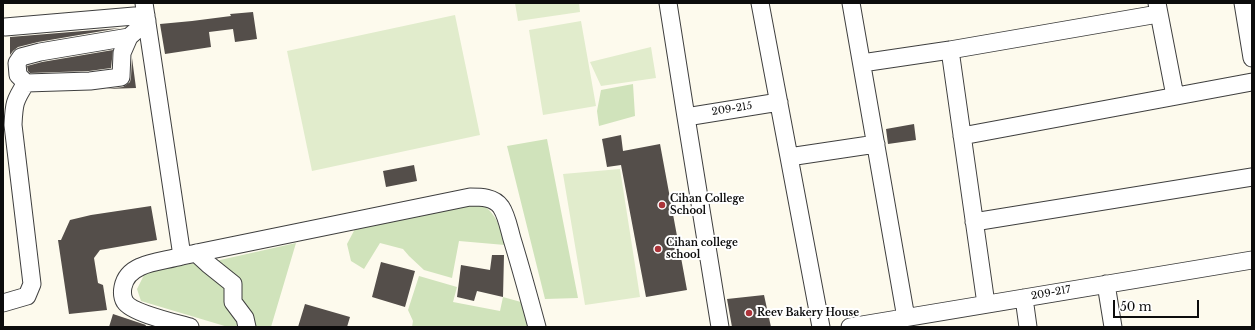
<!DOCTYPE html>
<style>
body{margin:0}
#map{position:relative;width:1255px;height:330px;overflow:hidden;background:#fdfaed;font-family:"Libre Baskerville",serif}
canvas{display:block}
.frame{position:absolute;inset:0;border:4px solid #0c0c0c;pointer-events:none}
.scale{position:absolute;left:1113px;top:300px;width:86px;height:18px;box-sizing:border-box;border:2px solid #0c0c0c;border-top:0;padding-left:5px;font-size:12px;line-height:14px;white-space:nowrap;color:#0c0c0c;-webkit-text-stroke:3px #fff;paint-order:stroke}
</style>
<div id="map">
<canvas width="1255" height="330"></canvas>
<div class="frame"></div>
<div class="scale">50 m</div>
</div>
<script>
const ctx = document.querySelector('canvas').getContext('2d');
ctx.lineJoin = 'round';
function fillPath(path, color) {
  ctx.fillStyle = color;
  ctx.fill(path, 'evenodd');
}
function trace(path, color, width, dash) {
  ctx.strokeStyle = color;
  ctx.lineWidth = width;
  ctx.lineCap = dash ? 'butt' : 'round';
  ctx.setLineDash(dash || []);
  ctx.stroke(path);
}
function label(font, color, halo, rows, align = 'center') {
  ctx.font = font + ' "Libre Baskerville",serif';
  ctx.lineWidth = 4;
  ctx.setLineDash([]);
  ctx.textBaseline = 'middle';
  ctx.strokeStyle = halo;
  ctx.fillStyle = color;
  for (const [text, x, y, turn = 0] of rows) {
    ctx.save();
    ctx.translate(x, y);
    ctx.rotate((+turn || 0) * Math.PI / 180);
    ctx.textAlign = isNaN(turn) ? turn : align;
    if (halo) ctx.strokeText(text, 0, 0);
    ctx.fillText(text, 0, 0);
    ctx.restore();
  }
}
fillPath(new Path2D(`
 M633,84L635,116L599,126L597,111L601,90Z
 M547,139L578,298L545,299L507,146Z
 M480,202C498,216 499,225 505,245L459,241L452,278L424,270L409,256L403,249L380,243L364,269L351,261L347,244L356,227Z
 M296,243L271,327H251L211,262Z
 M200,262L230,285L244,327H228L141,301L137,289L144,275L152,271Z
 M419,276L457,287L453,302L500,311L503,297L521,302L528,327H412L413,321L408,310Z`), '#d0e3bb');
fillPath(new Path2D(`
 M515,3H579L580,12L518,21Z
 M455,15L480,135L312,171L287,51Z
 M581,21L596,106L543,115L529,30Z
 M651,47L656,78L601,86L590,62Z
 M620,169L640,297L585,305L563,174Z`), '#e1eccc');
fillPath(new Path2D(`
 M253,12L257,39L235,42L233,29L209,32L211,47L165,54L160,24L192,21L231,16L230,14Z
 M120,28L38,42L18,47L13,51L10,55V37Z
 M113,50L111,68L89,71L30,73L28,71L27,66L42,62Z
 M132,58L136,88L106,89L123,87L126,85L130,82L131,77Z
 M914,124L916,140L888,144L886,129Z
 M621,135L623,151L660,144L687,290L646,297L621,165L607,167L604,150L602,139Z
 M414,165L417,181L386,187L383,171Z
 M151,206L157,240L100,250L94,258L98,283L103,285L107,310L69,314L58,240H61L70,220L91,215Z
 M492,255H504L503,297L477,291L474,301L457,297L461,265L490,270Z
 M381,262L415,271L405,307L372,297Z
 M764,295L771,327H732L727,299Z
 M305,304L350,317L347,327H298Z
 M113,314L146,325L145,327H109Z`), '#544e4a');
const minor = new Path2D(`
 M144,3L182,256
 M668,3L686,117L720,327
 M760,3L821,327
 M851,3L906,318
 M1157,3L1175,96
 M1243,3L1252,58
 M5,27L146,15
 M129,37L40,52L21,57L17,63L18,75L26,83L90,81L121,77L122,53L129,37L147,21
 M950,50L986,304
 M862,63L950,50L1158,14
 M686,117L779,102
 M962,136L1252,82
 M789,157L876,144
 M974,222L1252,177
 M196,253L208,264L233,284V302L245,318L247,327
 M1106,284L1113,327
 M1024,298L1028,327
 M3,303L27,296L32,284L13,125C14,105 14,101 26,83
 M190,327C176,323 132,313 125,302C122,297 122,292 123,287C125,277 131,271 140,267C152,261 169,260 182,256L470,197C481,197 494,197 501,207C507,216 509,229 512,239C521,268 529,298 537,327
 M850,327L1252,260`);
trace(minor, '#3f3f3f', 19);
trace(minor, '#fff', 17);
for (const [x, y, r, color] of [
 [662,205,4,"#ac343a"],
 [658,249,4,"#ac343a"],
 [749,313,4,"#ac343a"]
]) {
  const dot = new Path2D();
  dot.arc(x, y, r, 0, 2 * Math.PI);
  ctx.fillStyle = color;
  ctx.fill(dot);
  trace(dot, '#fff', 1.5);
}
label('10px', '#0c0c0c', '#fff', [
 ["209-215",732,109,-9],
 ["209-217",1051,293,-10]
]);
label('bold 10px', '#0c0c0c', '#fff', [
 ["Cihan College",670,199],
 ["School",670,211],
 ["Cihan college",666,243],
 ["school",666,255],
 ["Reev Bakery House",757,313]
], 'left');
</script>
